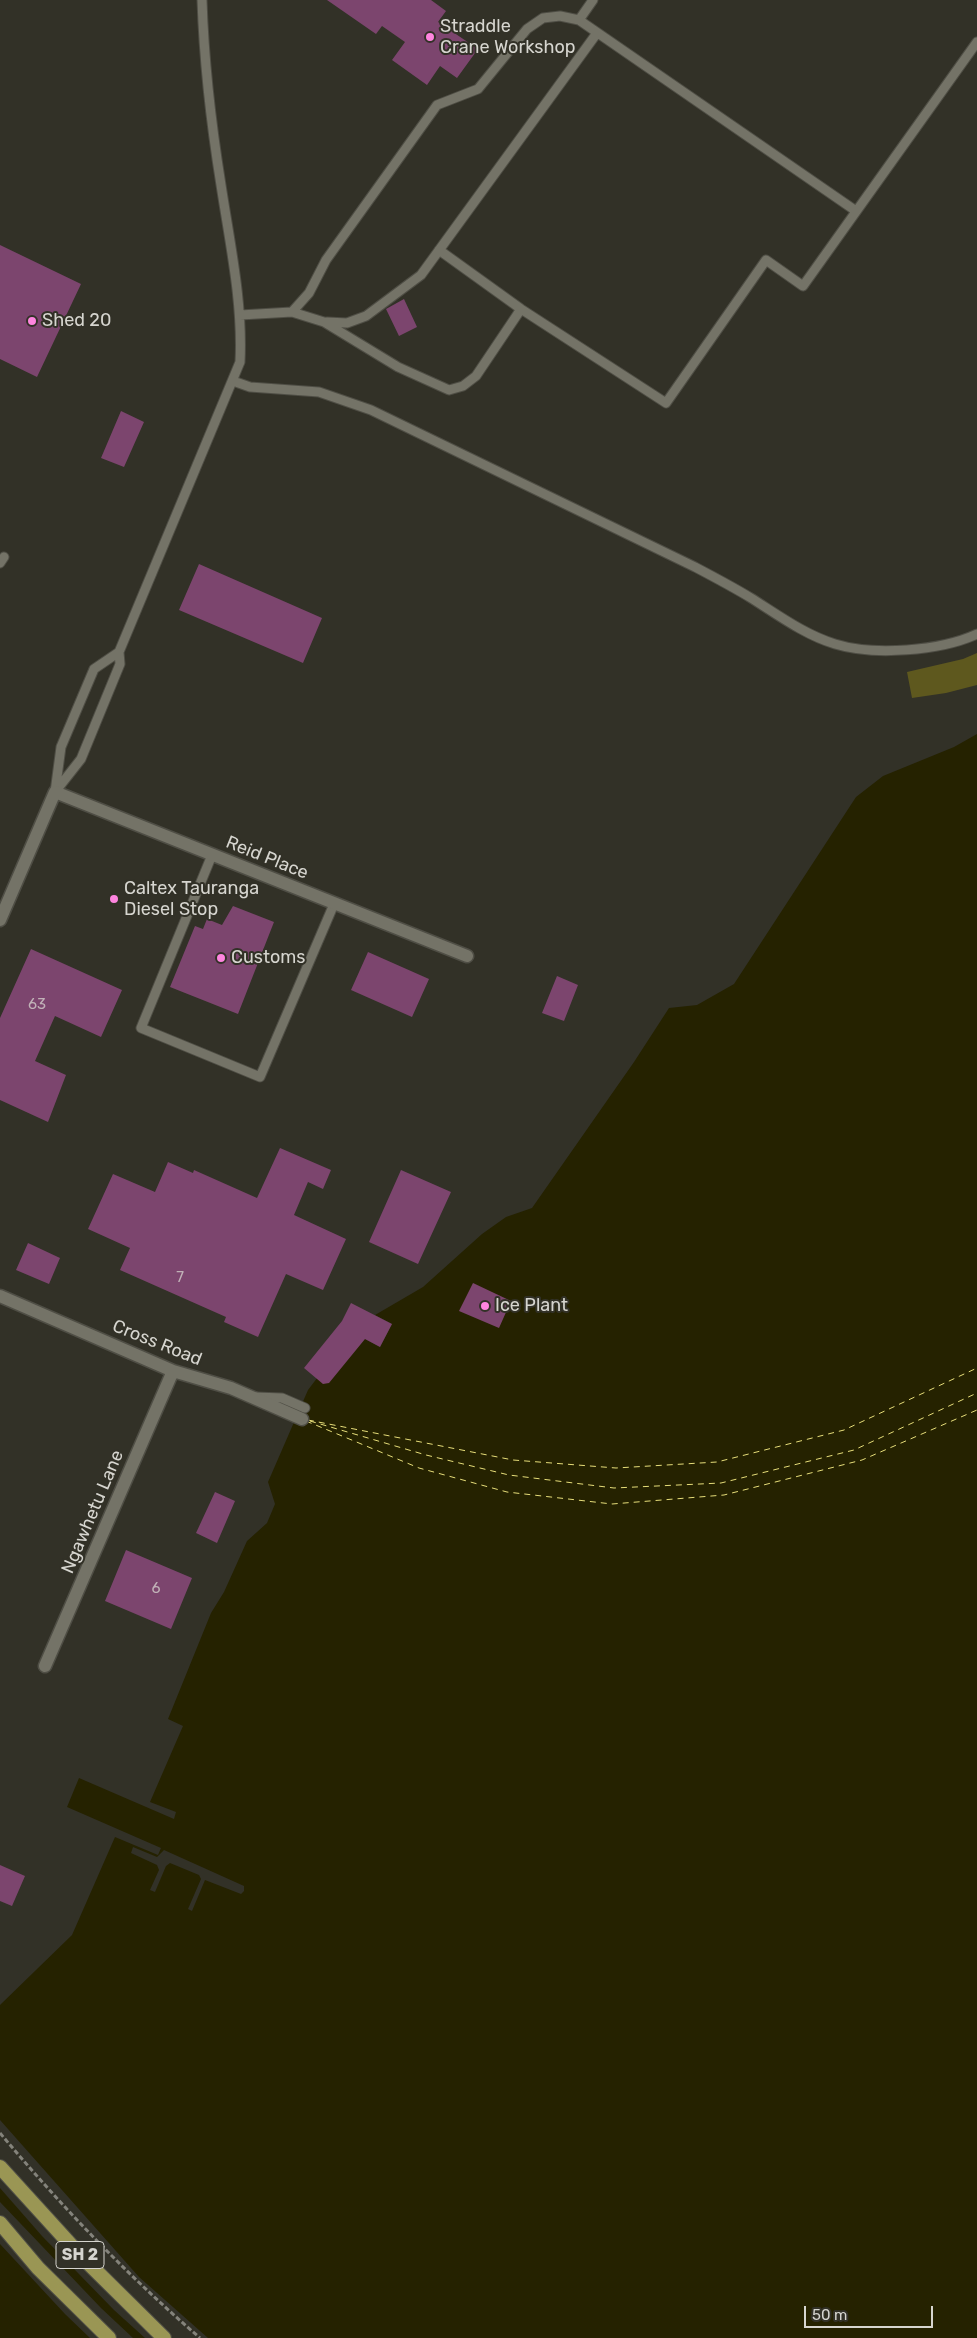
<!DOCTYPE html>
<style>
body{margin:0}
#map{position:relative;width:977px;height:2338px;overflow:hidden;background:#323127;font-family:Rubik,sans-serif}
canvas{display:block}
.scale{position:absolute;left:804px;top:2306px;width:129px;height:22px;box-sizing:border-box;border:2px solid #d6d5cf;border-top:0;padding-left:6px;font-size:15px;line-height:18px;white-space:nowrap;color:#d6d5cf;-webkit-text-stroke:4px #323127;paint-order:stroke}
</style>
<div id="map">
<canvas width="977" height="2338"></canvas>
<div class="scale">50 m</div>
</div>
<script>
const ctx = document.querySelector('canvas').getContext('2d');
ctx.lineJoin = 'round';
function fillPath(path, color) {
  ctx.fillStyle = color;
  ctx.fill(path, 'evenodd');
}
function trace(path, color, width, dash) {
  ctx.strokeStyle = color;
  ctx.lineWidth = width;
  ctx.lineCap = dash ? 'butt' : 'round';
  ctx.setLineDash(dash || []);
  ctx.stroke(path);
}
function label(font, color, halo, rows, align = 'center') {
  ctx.font = font + ' Rubik,sans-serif';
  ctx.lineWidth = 4;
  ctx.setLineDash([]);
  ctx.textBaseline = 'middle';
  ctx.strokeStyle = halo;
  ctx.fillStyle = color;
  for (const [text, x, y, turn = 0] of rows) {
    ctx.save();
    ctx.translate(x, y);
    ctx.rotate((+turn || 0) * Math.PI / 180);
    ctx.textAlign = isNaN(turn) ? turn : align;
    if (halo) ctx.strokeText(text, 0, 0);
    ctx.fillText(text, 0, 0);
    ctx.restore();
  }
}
fillPath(new Path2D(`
 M977,653V685L946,693L912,698L907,672L963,659Z`), '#5e581e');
fillPath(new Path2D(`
 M977,734V2338H0V2005L72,1935L115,1837L158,1855L161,1848L67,1807L79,1778L174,1819L176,1812L150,1802L183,1726L168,1719L211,1613L224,1592L247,1541L267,1523L275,1504L268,1482L308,1390L352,1332L380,1347L392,1324L375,1315L423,1287L482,1234L506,1217L532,1208L634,1062L669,1008L697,1005L734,984L856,797L883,776L954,747Z`), '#252200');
fillPath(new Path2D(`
 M133,1847L157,1857L164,1850L244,1886V1891L241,1894L205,1880L192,1911L188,1909L201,1879L199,1875L170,1863L166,1866L155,1892L150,1890L159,1870L157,1865L131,1853Z
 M0,2120L139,2277L208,2338H145L114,2310L42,2236L0,2188Z
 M0,2202L101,2308L133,2338H90L65,2314L0,2244Z`), '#323127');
trace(new Path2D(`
 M308,1420L513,1460L616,1468L717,1462L844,1430L977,1368
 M306,1421L419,1468L507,1492L612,1504L724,1495L862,1460L977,1410
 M310,1421L426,1455L509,1475L614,1488L721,1483L854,1450L977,1393`), '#e7de7a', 1, [6, 5]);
fillPath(new Path2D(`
 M327,0H431L446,11L438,22L478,49L457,78L440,66L427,85L392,60L405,42L382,26L376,34Z
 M0,245L81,284L37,377L0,359Z
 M404,299L417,327L399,336L386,309Z
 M121,411L144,422L124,467L101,458Z
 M199,564L322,618L303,663L179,610Z
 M233,906L274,922L238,1014L170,987L195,926L203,929L207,919L222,925Z
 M31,949L122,990L101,1037L55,1016L35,1061L66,1075L48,1122L0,1100V1018Z
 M368,952L429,979L412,1017L351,990Z
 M557,976L578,985L564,1021L542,1013Z
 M280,1148L331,1170L323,1189L308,1182L294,1215L346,1239L323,1290L286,1274L258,1337L224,1322L226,1317L120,1270L130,1248L88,1229L113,1174L155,1192L168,1162L193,1173L194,1170L257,1198Z
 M401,1170L451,1192L418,1264L369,1242Z
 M28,1243L60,1258L49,1284L16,1270Z
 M473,1283L511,1301L499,1328L459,1311Z
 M351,1303L392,1324L380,1347L365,1339L329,1383L323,1384L304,1368L342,1321Z
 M215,1492L235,1501L217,1543L196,1533Z
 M126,1550L192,1578L171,1629L105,1601Z
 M0,1865L25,1876L12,1906L0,1901Z`), '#7c456e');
const service = new Path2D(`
 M579,20L593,0
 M439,250L521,309L666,403L766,260L803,286L977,42
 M521,309L476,376L463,386L449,390L398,367L324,322L292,312L309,293L326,260L437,105L478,89L527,29L543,18L560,16L579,20L856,211
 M240,315L292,312
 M327,322L347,323L366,316L421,275L597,33
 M233,381L250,387L319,392L371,410L695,567C714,577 733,587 751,598C778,615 805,635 835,644C874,656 940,651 977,634
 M0,563L4,557
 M55,792L81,759L120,664L119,652L240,362C243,303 230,244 221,185C211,123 204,62 202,0
 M55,792L61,747L94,669L119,652
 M212,855L141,1028L260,1077L334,904
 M256,1397L282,1398L305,1408`);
const minor = new Path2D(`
 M0,920L55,792L467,956
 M0,1296L173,1371L231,1388L302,1419
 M45,1666L173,1371`);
const trunk = new Path2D(`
 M0,2167L80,2255L164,2338
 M0,2223L38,2268L109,2338`);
trace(service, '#4f4e45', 11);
trace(minor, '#4f4e45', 15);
trace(trunk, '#4f4e45', 16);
trace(new Path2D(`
 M0,2133C62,2207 127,2275 200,2338`), '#84837b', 3, [5, 2.5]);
trace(service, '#747367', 9);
trace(minor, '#747367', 12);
trace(trunk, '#9a9654', 14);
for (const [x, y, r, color] of [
 [430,37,5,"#fe85df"],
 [32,321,5,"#fe85df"],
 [114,899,5,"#fe85df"],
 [221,958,5,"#fe85df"],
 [485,1306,5,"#fe85df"]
]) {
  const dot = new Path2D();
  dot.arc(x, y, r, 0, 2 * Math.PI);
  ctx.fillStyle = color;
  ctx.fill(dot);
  trace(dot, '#323127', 2);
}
label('15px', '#c0b1b7', null, [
 ["63",37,1005],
 ["7",180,1278],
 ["6",156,1589]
]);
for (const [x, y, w] of [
 [80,2255,48]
]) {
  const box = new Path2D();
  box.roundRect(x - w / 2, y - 13.5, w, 27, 4);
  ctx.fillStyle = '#323127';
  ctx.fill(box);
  trace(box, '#d6d5cf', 1);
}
label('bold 16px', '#d6d5cf', null, [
 ["SH 2",80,2255]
]);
label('18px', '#d6d5cf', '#323127', [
 ["Straddle",440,27],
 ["Crane Workshop",440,48],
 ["Shed 20",42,321],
 ["Caltex Tauranga",124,889],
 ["Diesel Stop",124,910],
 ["Customs",231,958],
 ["Ice Plant",495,1306]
], 'left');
label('18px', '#d6d5cf', '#323127', [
 ["Reid Place",267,858,22],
 ["Cross Road",157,1343,22],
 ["Ngawhetu Lane",93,1512,-67]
]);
</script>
